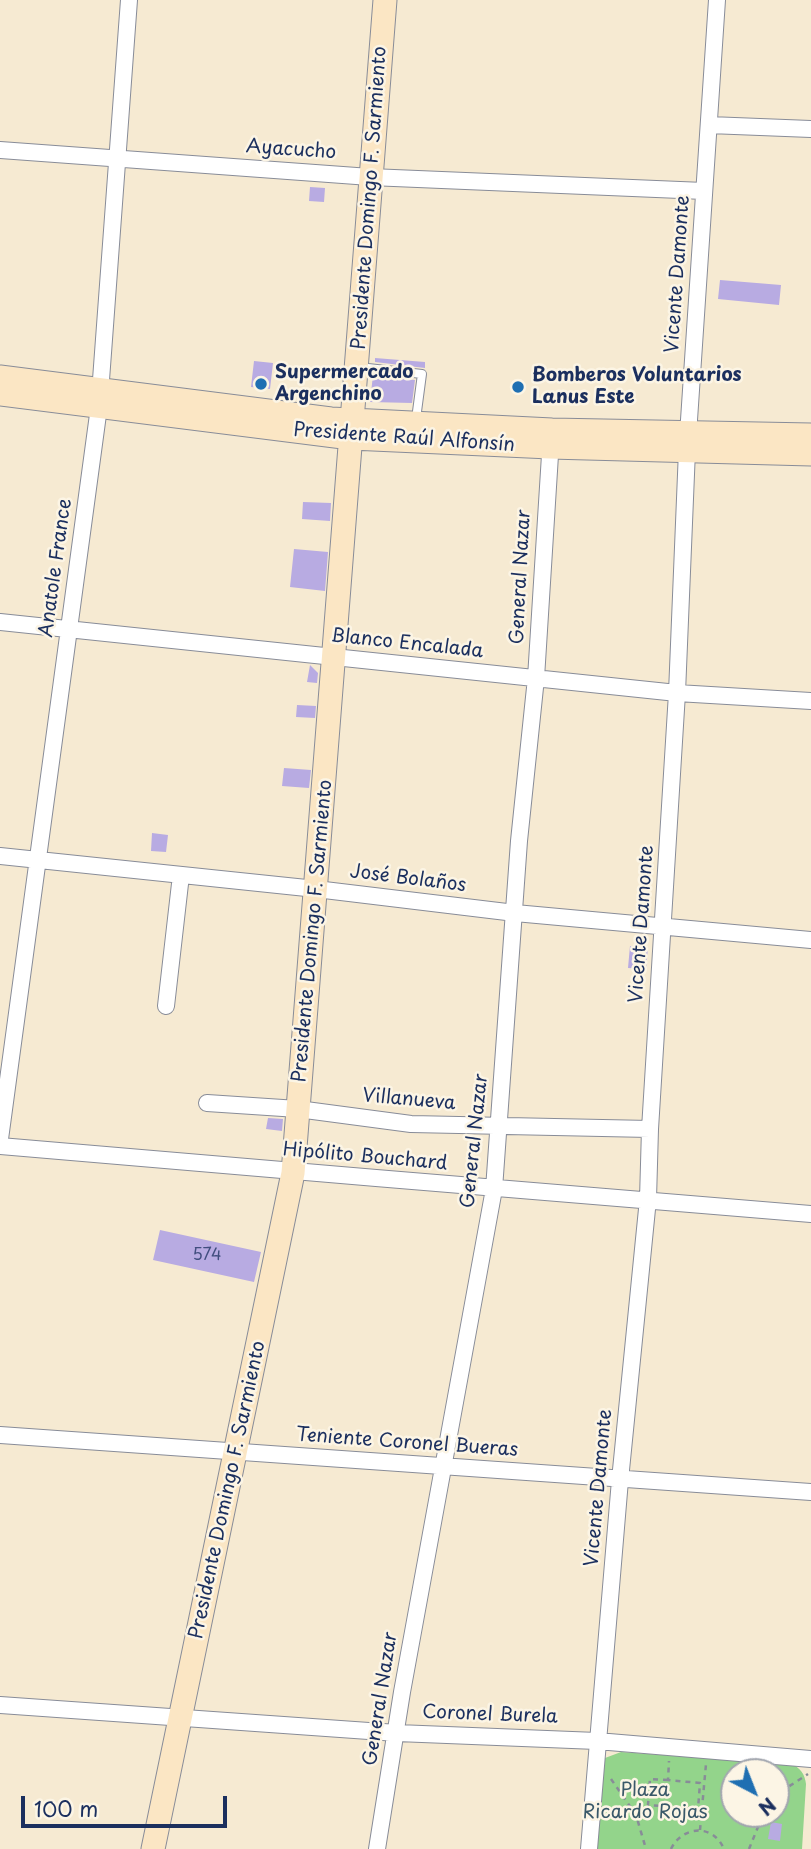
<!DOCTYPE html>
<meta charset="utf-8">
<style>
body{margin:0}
#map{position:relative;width:811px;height:1849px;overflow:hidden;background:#f6ead2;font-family:"Playpen Sans",sans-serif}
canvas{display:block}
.north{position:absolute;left:720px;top:1758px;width:70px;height:70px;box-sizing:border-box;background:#fcf5e5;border:2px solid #a2a6af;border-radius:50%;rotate:138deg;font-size:19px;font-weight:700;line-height:28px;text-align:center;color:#1b2f5e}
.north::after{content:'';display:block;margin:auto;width:24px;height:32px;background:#1f6fb2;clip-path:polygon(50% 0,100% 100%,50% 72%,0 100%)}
.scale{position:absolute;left:21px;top:1796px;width:206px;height:32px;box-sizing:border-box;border:4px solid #1b2f5e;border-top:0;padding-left:9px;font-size:21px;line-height:24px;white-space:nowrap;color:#1b2f5e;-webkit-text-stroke:5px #fcf5e5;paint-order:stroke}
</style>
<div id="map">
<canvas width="811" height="1849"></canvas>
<div class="north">N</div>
<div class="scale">100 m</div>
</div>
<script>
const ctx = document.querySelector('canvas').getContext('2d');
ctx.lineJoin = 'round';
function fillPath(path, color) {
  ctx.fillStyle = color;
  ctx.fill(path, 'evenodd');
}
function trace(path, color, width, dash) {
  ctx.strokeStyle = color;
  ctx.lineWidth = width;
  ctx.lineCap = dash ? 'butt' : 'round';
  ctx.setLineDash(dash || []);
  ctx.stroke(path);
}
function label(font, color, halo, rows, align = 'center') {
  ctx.font = font + ' "Playpen Sans",sans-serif';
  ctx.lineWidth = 5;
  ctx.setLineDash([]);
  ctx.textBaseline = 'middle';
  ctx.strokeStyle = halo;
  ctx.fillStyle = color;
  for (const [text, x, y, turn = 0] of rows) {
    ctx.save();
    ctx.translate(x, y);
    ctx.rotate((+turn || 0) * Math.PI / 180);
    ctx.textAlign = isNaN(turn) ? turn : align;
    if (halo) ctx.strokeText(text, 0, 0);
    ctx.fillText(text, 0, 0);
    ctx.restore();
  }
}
fillPath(new Path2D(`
 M621,1752L792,1764C800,1768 805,1774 806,1784L802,1849H593L601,1764L605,1758ZM734,1772H776V1814H734Z`), '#93d48b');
fillPath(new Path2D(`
 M310,187L325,188L324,202L309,201Z
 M720,280L781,285L779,305L718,299Z
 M375,358L425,362V368L375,362Z
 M254,361L273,363L270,389L251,387Z
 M373,375L415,380L412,403L370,402Z
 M303,502L331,503L330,521L302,519Z
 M294,549L328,552L325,591L290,587Z
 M310,665L318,673L317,683L307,682Z
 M297,705L316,706L315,718L296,717Z
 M284,768L311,770L309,788L282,786Z
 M152,833L168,835L166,852L151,851Z
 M630,946L648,947L646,969L628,968Z
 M268,1118L283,1119L282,1131L266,1129Z
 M160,1230L261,1252L254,1282L153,1260Z
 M771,1822L782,1824L780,1841L768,1839Z`), '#b8abe2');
const lane = new Path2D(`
 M359,367L422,374L416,419`);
const street = new Path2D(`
 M709,125L811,129
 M0,150L370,177L704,191
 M0,622L677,693L811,701
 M0,856L316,889L515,913L811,940
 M166,1006L181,875
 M207,1103L298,1109L411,1124L650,1129
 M0,1139L99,407L129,0
 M0,1146C270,1171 541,1190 811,1214
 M0,1435L811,1492
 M0,1705L397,1733L597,1741L811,1759
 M377,1849L402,1692L494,1189L519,841L536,678L551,439
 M589,1849L620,1480L648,1199L650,1129L677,693L687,450L717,0`);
const secondary = new Path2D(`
 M0,377L331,419L552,430L811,435
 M0,394L351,438L550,447L811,454
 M153,1849L293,1173L385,0`);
trace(lane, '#888c98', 10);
trace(street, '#888c98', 18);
trace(secondary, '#888c98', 25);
trace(new Path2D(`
 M611,1779L636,1815L646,1849
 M668,1780L650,1779L648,1805L698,1809L700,1783L668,1780L669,1761
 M776,1801L788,1787L808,1774
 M700,1830L706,1764
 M671,1849C682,1826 713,1823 724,1849
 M749,1849L760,1822L766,1814`), '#888c98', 2.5, [5, 5]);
trace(lane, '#fff', 8);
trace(street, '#fff', 16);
trace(secondary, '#fbe6c4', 23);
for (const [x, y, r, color] of [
 [261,384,7,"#1f6fb2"],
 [518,387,7,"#1f6fb2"]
]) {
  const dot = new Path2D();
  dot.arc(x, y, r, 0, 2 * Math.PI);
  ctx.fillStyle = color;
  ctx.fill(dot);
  trace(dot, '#fcf5e5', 2.5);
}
label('16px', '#424e7f', null, [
 ["574",207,1256]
]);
label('19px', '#1b2f5e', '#fcf5e5', [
 ["Ayacucho",291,150,4],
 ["Presidente Domingo F. Sarmiento",370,198,-86],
 ["Vicente Damonte",678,274,-86],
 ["Presidente Raúl Alfonsín",404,438,4],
 ["Anatole France",56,568,-82],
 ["General Nazar",521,577,-87],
 ["Blanco Encalada",407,644,6],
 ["José Bolaños",408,879,7],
 ["Vicente Damonte",642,924,-86],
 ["Presidente Domingo F. Sarmiento",313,931,-85],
 ["Villanueva",409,1100,5],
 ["General Nazar",475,1141,-84],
 ["Hipólito Bouchard",365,1157,5],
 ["Teniente Coronel Bueras",407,1443,4],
 ["Vicente Damonte",599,1488,-85],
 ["Presidente Domingo F. Sarmiento",228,1490,-78],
 ["General Nazar",381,1699,-81],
 ["Coronel Burela",490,1715,2]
]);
label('bold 19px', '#1b2f5e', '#fcf5e5', [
 ["Supermercado",275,373],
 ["Argenchino",275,395],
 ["Bomberos Voluntarios",532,376],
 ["Lanus Este",532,398]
], 'left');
label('19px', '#395869', '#fcf5e5', [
 ["Plaza",645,1791],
 ["Ricardo Rojas",645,1813]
]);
</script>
